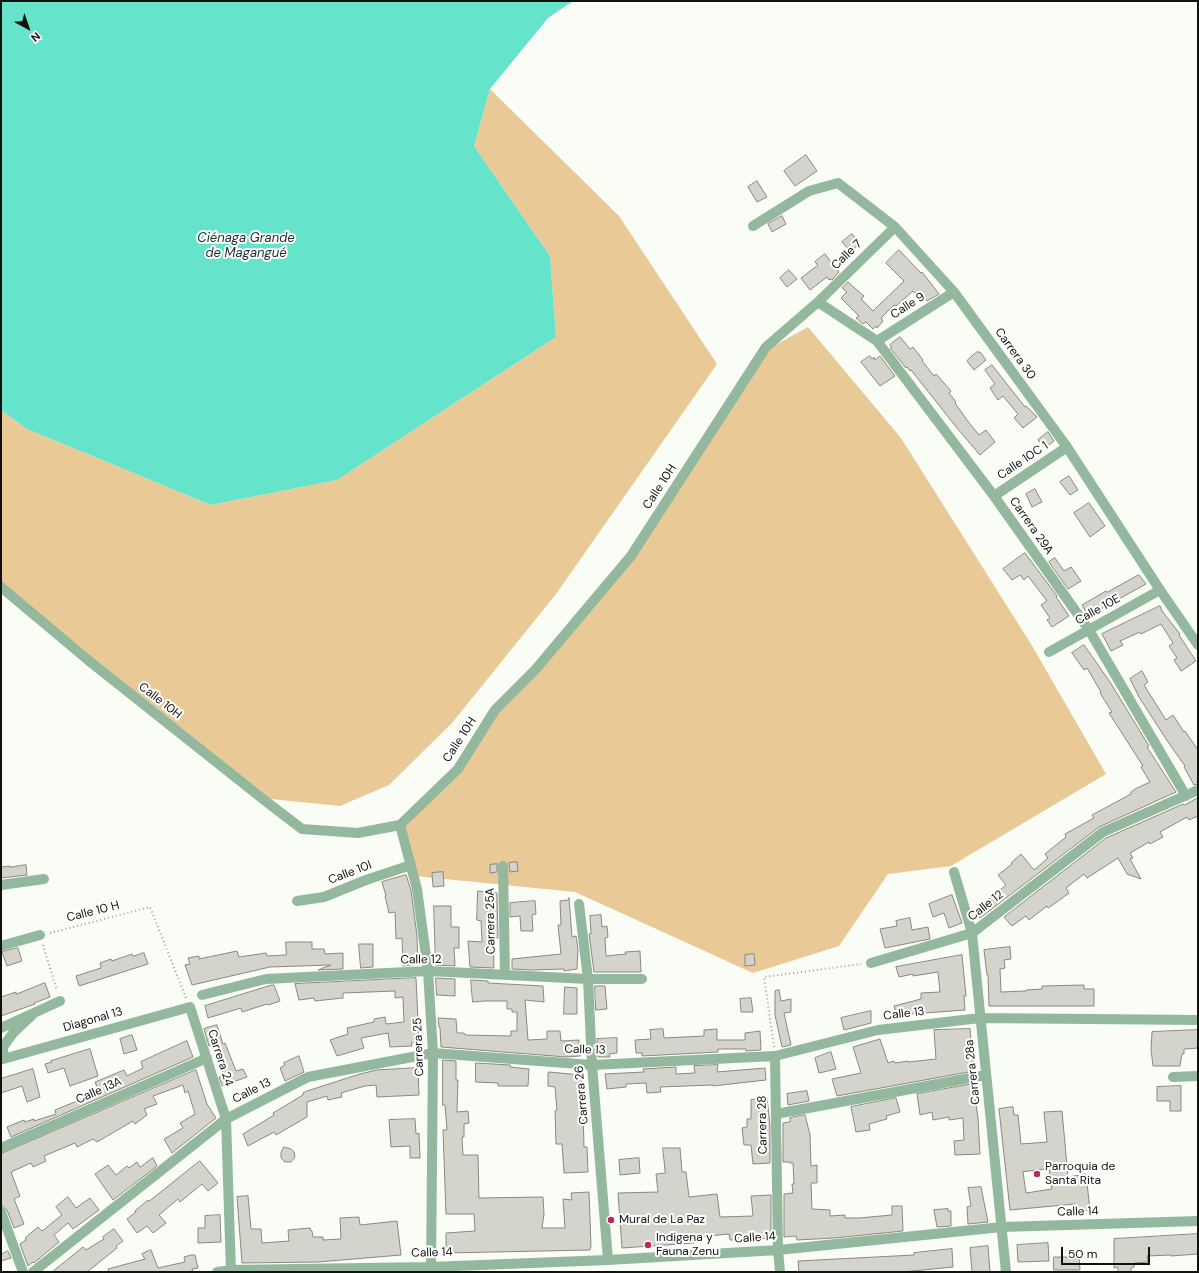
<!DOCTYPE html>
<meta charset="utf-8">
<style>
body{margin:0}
#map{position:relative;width:1199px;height:1273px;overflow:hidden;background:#f9fdf6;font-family:"DM Sans",sans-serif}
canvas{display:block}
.frame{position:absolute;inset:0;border:2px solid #11120f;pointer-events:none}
.north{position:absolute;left:8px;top:8px;width:40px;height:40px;-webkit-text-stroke:3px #fff;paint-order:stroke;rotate:140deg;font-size:11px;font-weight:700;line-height:16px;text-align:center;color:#11120f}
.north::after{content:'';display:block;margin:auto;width:14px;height:18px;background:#11120f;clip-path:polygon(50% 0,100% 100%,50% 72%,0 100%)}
.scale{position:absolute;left:1061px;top:1247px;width:89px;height:18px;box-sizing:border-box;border:2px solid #11120f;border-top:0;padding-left:5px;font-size:12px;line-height:14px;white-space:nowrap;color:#11120f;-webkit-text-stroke:3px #fff;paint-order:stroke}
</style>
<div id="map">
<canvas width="1199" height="1273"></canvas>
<div class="frame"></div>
<div class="north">N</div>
<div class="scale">50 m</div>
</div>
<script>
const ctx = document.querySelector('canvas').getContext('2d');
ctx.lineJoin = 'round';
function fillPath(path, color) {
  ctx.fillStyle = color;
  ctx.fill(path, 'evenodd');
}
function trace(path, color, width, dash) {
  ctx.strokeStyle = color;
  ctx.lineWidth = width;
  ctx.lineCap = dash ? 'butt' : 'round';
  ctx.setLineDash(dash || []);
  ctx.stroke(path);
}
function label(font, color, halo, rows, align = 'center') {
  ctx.font = font + ' "DM Sans",sans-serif';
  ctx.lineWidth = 4;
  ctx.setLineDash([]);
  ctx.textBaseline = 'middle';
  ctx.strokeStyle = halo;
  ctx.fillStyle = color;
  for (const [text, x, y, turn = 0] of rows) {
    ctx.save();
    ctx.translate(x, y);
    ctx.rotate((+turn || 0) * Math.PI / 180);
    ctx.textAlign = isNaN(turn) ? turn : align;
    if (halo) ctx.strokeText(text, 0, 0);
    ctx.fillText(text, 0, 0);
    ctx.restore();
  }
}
fillPath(new Path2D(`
 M490,89L619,216L717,364L556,594L452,723L389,785L340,806L271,799L92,657L1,582V410L27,429L211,505L337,480L556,337L550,256L474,146Z
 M808,327L901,438L1031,644L1106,774L951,866L888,874L839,946L753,973L575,892L415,876L403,826L459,770L497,711L634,557L768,349Z`), '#e9c996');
fillPath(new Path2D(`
 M1,1H573L548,18L490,89L474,146L550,256L556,337L337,480L211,505L27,429L1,410Z`), '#65e3cb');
const building = new Path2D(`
 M806,155L817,171L795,186L784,171Z
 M757,181L767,197L757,202L748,187Z
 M782,216L786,224L772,232L768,224Z
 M852,234L860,244L850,251L842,242Z
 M899,250L921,273L922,272L939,294L927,301L920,293L917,295L913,291L896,306L894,305L881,318L883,321L877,328L876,326L873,329L866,322L863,324L856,318L859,316L841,298L847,292L842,288L848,282L864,296L861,299L873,311L904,281L886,263Z
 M825,254L839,272L832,280L830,279L829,280L827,277L810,290L801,278L818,265L815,262Z
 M789,270L797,279L787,287L780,278Z
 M900,337L910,349L913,347L923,360L922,361L934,376L936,374L951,391L949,393L956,402L955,403L967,420L979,435L986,430L995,442L980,455L957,428L911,370L910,371L907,367L906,368L890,348L892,347L890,345Z
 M977,352H980L986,360L974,370L967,361Z
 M870,356L872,359L874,357L875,360L880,356L895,376L880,386L861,362Z
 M992,365L1025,407L1026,406L1037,417L1023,428L1014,418L1018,414L1003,396L998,400L990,388L995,384L985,370Z
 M1048,432L1054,441L1045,448L1038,440Z
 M1069,476L1078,490L1070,495L1060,482Z
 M1035,489L1042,502L1032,507L1026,494Z
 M1089,503L1105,526L1090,537L1074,513Z
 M1025,553L1057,596L1056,597L1069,616L1052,627L1047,620L1050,618L1041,605L1047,601L1028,576L1024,580L1020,575L1012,580L1003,569Z
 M1055,558L1064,571L1071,567L1081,581L1068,589L1049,562Z
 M1139,575L1146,584L1088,616L1082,605L1106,591L1107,592Z
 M1160,606L1162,611L1180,634L1179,635L1196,661L1181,671L1174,660L1177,658L1169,646L1173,643L1161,624L1141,634L1140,632L1120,641L1123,645L1111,651L1102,634Z
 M1084,645L1110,682L1149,746L1147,747L1176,792L1099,827L980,918L974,911L1006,885L998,875L1012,864L1011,863L1021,854L1034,870L1048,858L1045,854L1066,837L1065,834L1094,818L1092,815L1131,794V792L1135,789L1150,782L1141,767L1143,766L1109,713L1112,712L1100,693L1101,692L1087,668L1084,670L1072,653Z
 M1142,671L1148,682L1144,685L1166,720L1173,715L1184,732L1185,731L1198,750V784L1194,785L1184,767L1185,766L1168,742L1139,697L1130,679Z
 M1198,798V816L1189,820L1187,817L1160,832L1163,837L1150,844L1149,842L1130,853L1133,858L1130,859L1141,879L1127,874L1118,858L1087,878L1084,874L1066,888L1069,893L1054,904L1048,908L1047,906L1029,920L1026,916L1012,926L1004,917L1106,838L1183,804L1184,805Z
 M517,862L518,871L510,872L509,863Z
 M497,864V872L490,873V865Z
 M26,865L27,875L1,878V867L10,866V867Z
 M443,872L444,886L433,887L432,873Z
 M406,875L411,890L417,936L418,964L403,966L402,938L396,939L395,912L389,913L385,896H386L382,882Z
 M478,891L497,893L498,938L493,937L494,968L470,967L468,941L482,942L481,921L477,920Z
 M952,895L962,923L949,928L944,913L933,917L929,904Z
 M569,898L572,937L576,936L578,949L577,969L564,971V969L532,970L512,969V959L561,954L558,925H561L560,901L568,900Z
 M535,901L536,914L532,915L533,931H521L520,916L510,917V903Z
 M434,906H451V927H459V948H454L455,966L436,965Z
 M601,915L602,927L607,926L608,937L605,938L606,956L626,954L625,952L640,951L641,972H594L589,934H591L590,916Z
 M910,918L912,930L928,927L930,939L885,948L880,929L897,926L896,921Z
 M286,942H312V949H324L325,954L343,953V969L318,970L331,965L270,967L192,985L185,965L190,964L188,958L199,956V959L237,951L239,957L266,953L267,956L286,955Z
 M359,944H373V967L361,968Z
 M1010,947L1011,959L1004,960L1005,968L1000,969L1001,992L1026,991V990L1042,989V986L1084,985V989H1094V1006H989L988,975H987L984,950Z
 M18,948L22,961L7,966L2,952Z
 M144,953L148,964L79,986L76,976L101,968L100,963L111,959L112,961L132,954L133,956Z
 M754,954L755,965L745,966V955Z
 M962,955L966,996H964L965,1010L897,1015L894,1006L921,999V993L940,992L938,972L913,976V974L899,977L896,967Z
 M416,978L419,1042L411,1043L412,1046L390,1047L388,1033L361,1038L364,1048L337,1056L330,1040L348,1034L347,1028L374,1022V1019L385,1017L386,1024L404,1022L403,997L395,998V991L343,993V998L315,1001L314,998L299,1000L295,984Z
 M436,978L455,979V996L437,995Z
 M471,980L488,981V983L543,986L544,1002L525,1000L528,1040L547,1039V1031H560L561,1041L579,1040L580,1056L566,1057L441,1047L440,1028L439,1027L438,1018L456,1019L457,1033H464L465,1035L511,1036V1031H517V1012H512V1009H507V1001H484L473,1002Z
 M45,983L50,997L34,1003L35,1004L1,1016V997L16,992V994Z
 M272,985H274L280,1001L268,1005L267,1004L242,1012L241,1008L208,1018L205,1006Z
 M595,986H605L607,1009L596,1010Z
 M565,987L577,988V1014H564Z
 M779,990L781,1001L791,999V1012L784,1013L791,1045L782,1047L775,1015V991Z
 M751,998L753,1012H741L740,999Z
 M871,1011V1023L844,1030L841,1018Z
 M217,1025L223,1044L225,1043L236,1071L243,1069L247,1077L222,1086L219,1077L224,1075L212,1045L209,1046L204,1029Z
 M663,1029L664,1038L704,1036V1030L717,1029V1040H745V1033L760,1031L761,1050L746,1051V1049H718V1052L642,1056V1053H636L635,1040L651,1039L650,1030Z
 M970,1029L974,1071L837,1096L832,1079L861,1073L853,1047L880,1039L888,1063L894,1061L895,1063L908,1061V1062L936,1059L934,1030Z
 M1198,1030V1048L1184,1049V1054H1182L1180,1066H1153L1151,1049L1152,1032Z
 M132,1035L137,1050L124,1054L120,1039Z
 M617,1038V1053L609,1054L610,1057H598L597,1039Z
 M187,1041L193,1057L11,1137L7,1127L24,1120L25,1122L34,1119V1121L56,1114L55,1110L99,1092L95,1082L124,1070L127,1076L143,1068L141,1062Z
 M90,1049L98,1076L70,1086L64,1068L48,1073L45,1064L52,1062L51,1061Z
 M831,1052L836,1069L819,1073L815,1058Z
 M299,1056L304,1072L285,1081L280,1068L285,1065L284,1063Z
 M443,1060L456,1061V1080H458L457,1112L468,1111L469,1123L464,1124V1137H462L463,1155H478L479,1198L543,1197L544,1214L542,1228H565L563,1199L572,1200L571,1193L589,1192L591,1246L590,1250L446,1253V1233L475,1231L474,1214H446L443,1130H447L445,1105H443Z
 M476,1063L510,1065V1067L529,1069L528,1086H498V1083L476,1082Z
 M718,1065L717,1072L765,1068L766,1080L713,1086V1085L660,1087L661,1092L647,1093L646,1083L626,1084V1087L607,1089L605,1074L644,1072L643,1069L676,1067V1074L695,1073L694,1066Z
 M418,1068L419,1095L377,1097L376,1085L365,1086L341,1093L342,1097L328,1100L327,1096L307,1102V1117L276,1135L274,1132L248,1146L243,1134L274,1115L273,1113L303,1095V1093L307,1091L360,1074L377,1070Z
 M33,1069L40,1097L27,1102L22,1086L1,1093V1079Z
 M196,1070L207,1104L216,1118L172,1153L164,1139L183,1128L180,1123L195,1114L188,1091L185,1093L183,1085L153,1096L157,1104L144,1109L147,1115L135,1124L133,1121L97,1142L93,1139L77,1147L75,1143L44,1156L46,1161L33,1167L31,1163L11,1172L20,1196L14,1199L24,1224L14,1228L7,1210L2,1206L1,1203V1154Z
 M549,1072L581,1075L582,1091H584L585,1110H583L584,1147H587L588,1172L564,1173L562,1144H556L555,1111L557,1110L555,1087L548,1086V1073H549Z
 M973,1084L978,1118L980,1154L955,1155L954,1141L964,1140L963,1118L949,1120V1117L933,1120L932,1112L920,1115L917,1094Z
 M1181,1086V1111H1170V1101H1157V1087Z
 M807,1091L809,1101L788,1105L787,1094Z
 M767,1098L770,1125V1163L753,1164L751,1145H744L742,1128L747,1127V1119H751V1100Z
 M896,1098L900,1112L886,1116L887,1119L869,1124L870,1130L856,1132L851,1107Z
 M1013,1107L1014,1115H1018L1021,1144L1047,1142L1044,1112L1062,1111L1068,1177L1086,1174L1090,1210L1076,1211L1075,1204L1010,1210L999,1109ZM1049,1169L1052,1189L1026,1193L1023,1172Z
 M805,1115L810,1135L811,1166L817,1165V1183H811L812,1209L830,1210V1216L845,1215V1218H859L892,1215V1206H902L903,1231L834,1238L797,1240L796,1236L784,1237V1194L793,1193L792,1184H794L793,1163H790V1162H783V1123L790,1122V1118Z
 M415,1119L416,1134L419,1133L420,1158H410V1146L391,1147L389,1120Z
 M284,1147L291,1149L294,1152L295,1157L291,1162H285L281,1158V1153Z
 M663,1148H680L682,1172H686L689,1197L717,1194L720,1217L753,1216L751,1196L771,1195V1238L730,1240L729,1234L699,1237V1241L694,1242V1243L622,1248L618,1193L658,1192L656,1174L665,1173Z
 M153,1158L157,1166L113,1200L95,1174L108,1165L116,1175L127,1166L129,1168L137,1162L140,1167Z
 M639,1158L640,1173L620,1175L619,1160Z
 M200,1161L218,1183L208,1191L202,1184L180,1202L178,1199L159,1215L166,1223L153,1233L147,1226L137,1233L127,1219L136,1212L135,1211L148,1200L149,1201Z
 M981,1187L988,1222L968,1224L967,1207L971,1206L968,1188Z
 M248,1196L251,1229H261L262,1243L289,1241L288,1230L310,1228L311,1231H312L313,1237H323V1240L341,1239L340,1218L359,1217L360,1225L397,1221L401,1255L318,1262L242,1263L237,1197Z
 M68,1197L76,1208L90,1198L99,1210L73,1229L68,1223L54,1235L59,1242L34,1263L33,1262L28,1266L20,1244L26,1240L25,1238L38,1227L42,1231L62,1215L56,1207Z
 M948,1209V1211H951V1226L937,1227L934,1210Z
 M220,1215L221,1242L198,1243V1228H205V1216Z
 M114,1229L123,1241L116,1246L117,1248L87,1272H52L83,1247L86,1250L104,1239L103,1237Z
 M1198,1234V1254L1171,1256V1255L1147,1256L1148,1262L1134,1263V1267L1131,1268V1272H1118V1267L1114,1268V1239Z
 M1048,1243L1049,1261L1018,1262L1017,1245Z
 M988,1246L990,1272H972L970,1248Z
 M952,1249L953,1267L903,1272H799L798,1261L914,1255V1253Z
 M151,1250L158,1268L185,1262L184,1257L191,1255H195L198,1268L192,1269L193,1271L187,1272H109L108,1269L145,1259L142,1254Z
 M8,1251L11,1258L1,1261V1255Z
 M1054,1257H1079L1080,1270H1054Z`);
fillPath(building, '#d4d4cc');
trace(building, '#898982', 1);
trace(new Path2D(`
 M50,933L150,907L186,998
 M43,945L57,991
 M774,1047L764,977L861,964`), '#9da09a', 2, [1, 3]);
trace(new Path2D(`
 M753,226L809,191L838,183L895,227L954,292L1067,447L1160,590L1198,645
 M818,302L877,341L994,496L1089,630L1186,796
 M877,341L954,292
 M994,496L1067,447
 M1,587L88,660L268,803L302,829L358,833L400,825L458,769L495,710L535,670L631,556L766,347L818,302L895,227
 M1049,652L1160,590
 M400,825L417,889L428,971L433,1053L431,1272
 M503,866L505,975
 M954,872L972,933L1006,1272
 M1,885L44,879
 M297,901L324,897L366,880L411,865
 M579,904L588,979L592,1065L608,1260
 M1,946L40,935
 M871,963L972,933L1103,832L1198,790
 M202,995L266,979L428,971L588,979H642
 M33,1014L13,1033L3,1047V1059L190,1007L226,1119L231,1272
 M1,1028L60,1001
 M775,1056L778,1250L780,1272
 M1173,1077L1198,1076
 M776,1114L986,1075
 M1,1148L207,1058
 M1,1212L23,1272
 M33,1272L226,1119L308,1077L433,1053L592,1065L775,1056L878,1030L980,1018L1198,1020
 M217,1272L231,1270L430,1267L608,1260L778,1250L1002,1227L1198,1221`), '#94b89e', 10);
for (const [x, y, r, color] of [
 [1037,1174,4,"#b82a5d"],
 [611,1220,4,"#b82a5d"],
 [648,1245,4,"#b82a5d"]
]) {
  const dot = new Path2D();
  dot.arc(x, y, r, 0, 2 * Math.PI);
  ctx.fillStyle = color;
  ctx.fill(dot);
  trace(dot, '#fff', 1.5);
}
label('12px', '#11120f', '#fff', [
 ["Calle 7",847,255,-44],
 ["Calle 9",908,306,-33],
 ["Carrera 30",1015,354,54],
 ["Calle 10C 1",1023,461,-34],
 ["Calle 10H",660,487,-57],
 ["Carrera 29A",1031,526,55],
 ["Calle 10E",1098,610,-29],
 ["Calle 10H",160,701,38],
 ["Calle 10H",460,740,-57],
 ["Calle 10I",350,873,-21],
 ["Calle 12",986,906,-38],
 ["Calle 10 H",93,912,-14],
 ["Carrera 25A",491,921,-91],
 ["Calle 12",421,960,-1],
 ["Calle 13",904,1014,-7],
 ["Diagonal 13",93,1020,-16],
 ["Carrera 25",419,1047,-92],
 ["Calle 13",585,1050,2],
 ["Carrera 24",220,1058,72],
 ["Carrera 28a",973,1072,-96],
 ["Calle 13A",99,1091,-24],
 ["Calle 13",252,1091,-27],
 ["Carrera 26",582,1095,-95],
 ["Carrera 28",763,1125,-91],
 ["Calle 14",1078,1212,-2],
 ["Calle 14",755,1238,-4],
 ["Calle 14",432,1253,-2]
]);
label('12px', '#11120f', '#fff', [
 ["Parroquia de",1045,1167],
 ["Santa Rita",1045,1181],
 ["Mural de La Paz",619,1220],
 ["Indigena y",656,1238],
 ["Fauna Zenu",656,1252]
], 'left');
label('italic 13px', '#192f2a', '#fff', [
 ["Ciénaga Grande",246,239],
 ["de Magangué",246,254]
]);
</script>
